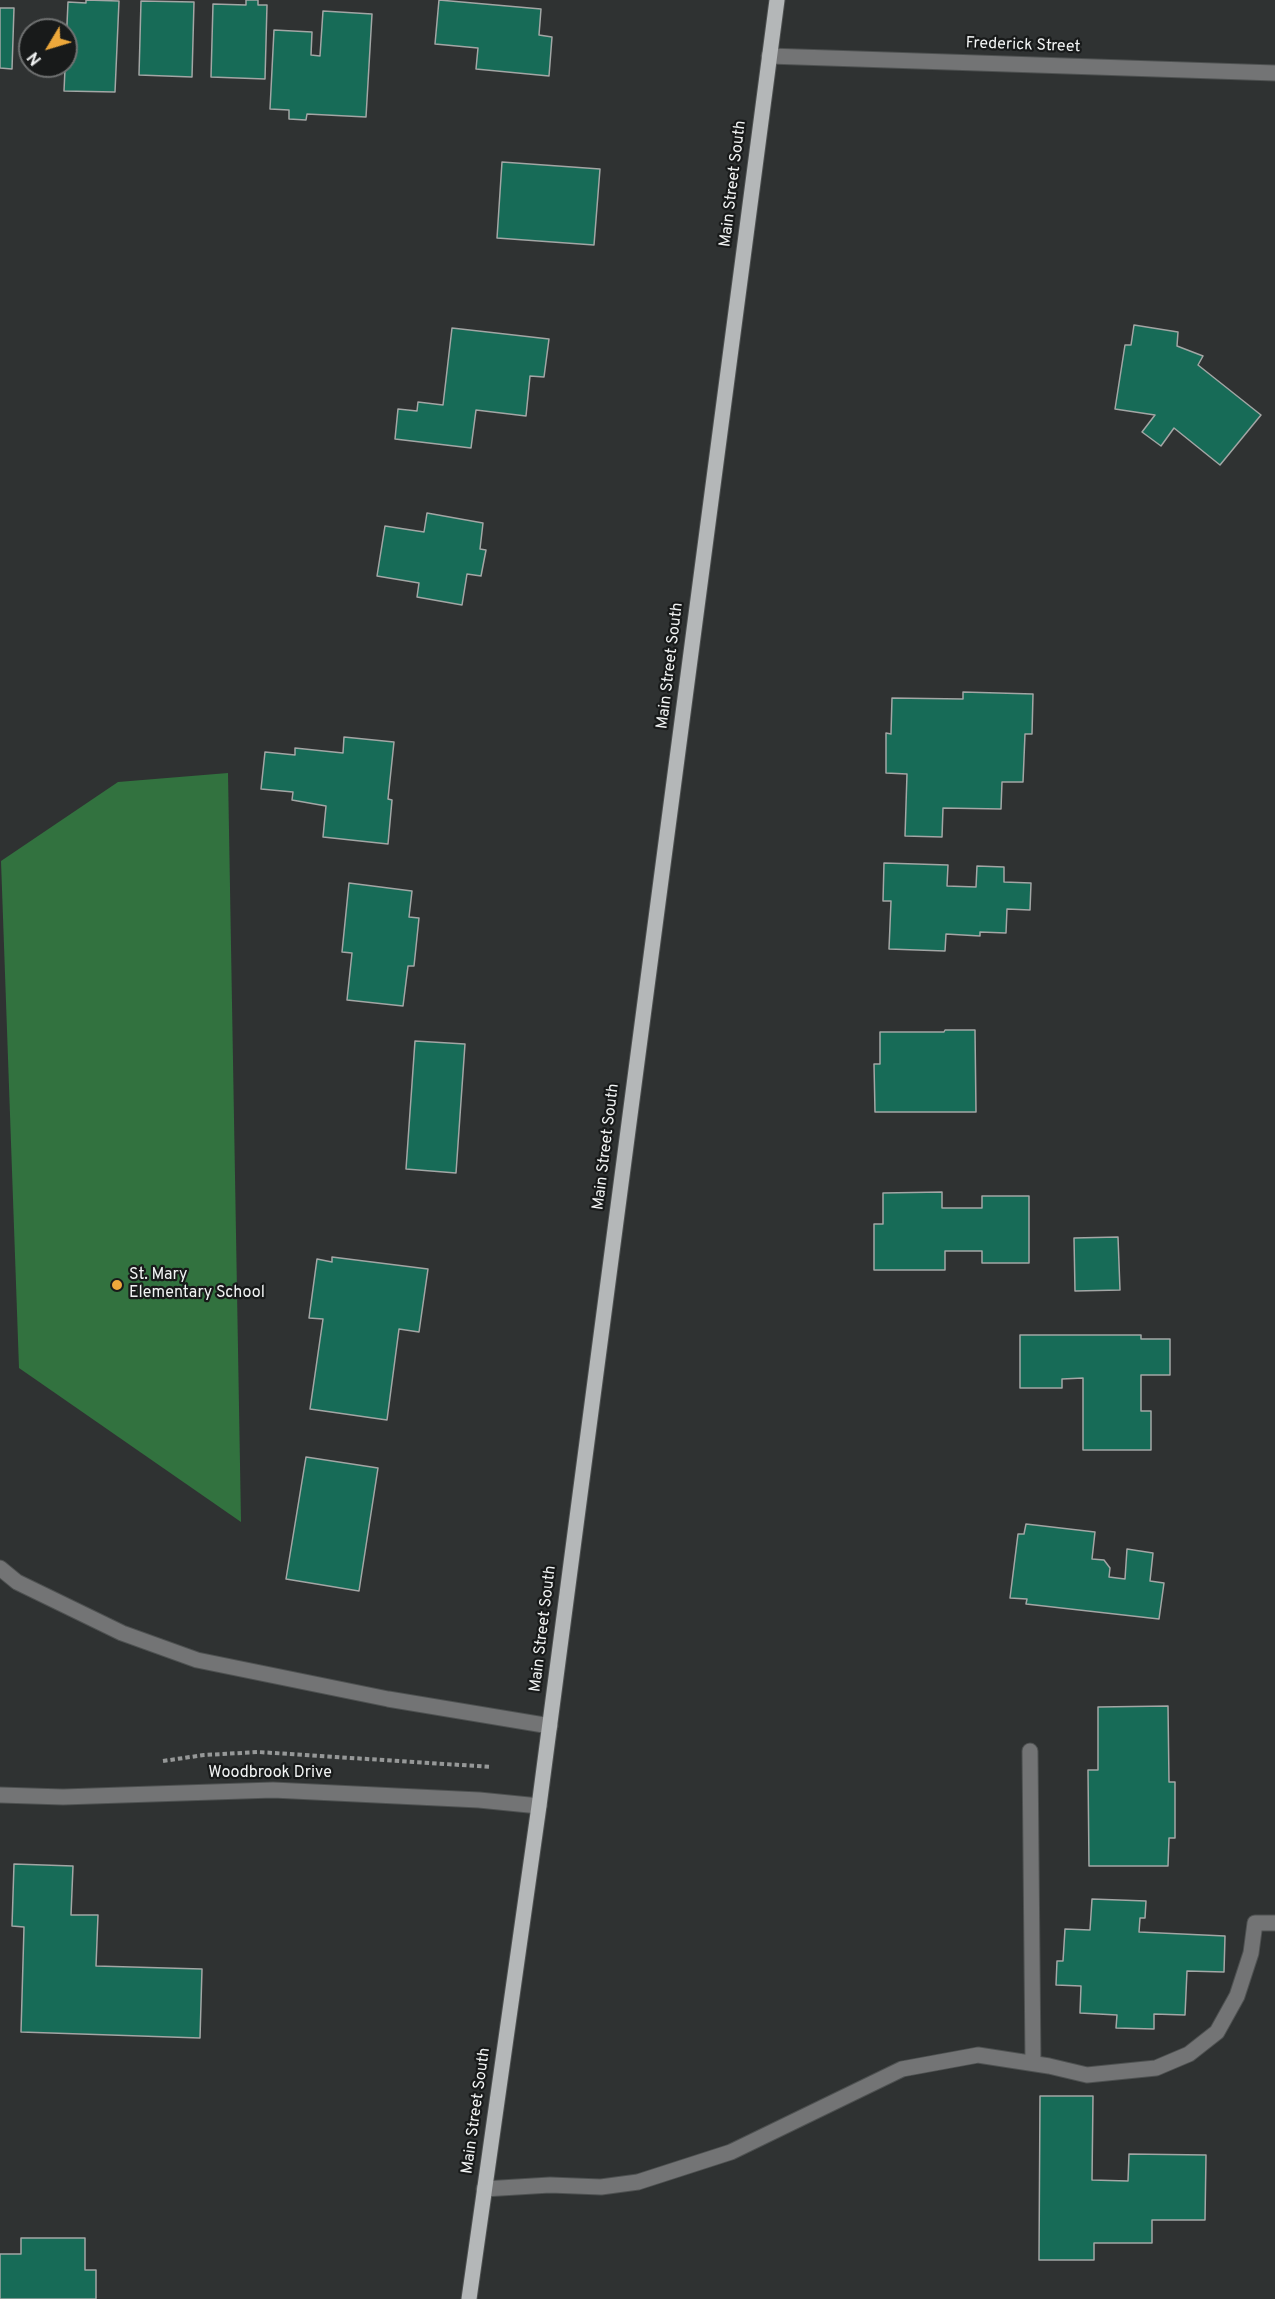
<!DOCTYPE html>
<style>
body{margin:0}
#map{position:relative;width:1275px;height:2299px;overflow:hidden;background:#2f3232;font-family:Overpass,sans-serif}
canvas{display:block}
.north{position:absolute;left:18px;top:18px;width:60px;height:60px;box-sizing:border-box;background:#181a1a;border:2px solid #6f7171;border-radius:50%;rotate:232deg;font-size:16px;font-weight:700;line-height:24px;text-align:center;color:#f1f3f3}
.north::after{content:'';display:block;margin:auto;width:21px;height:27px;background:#eda83b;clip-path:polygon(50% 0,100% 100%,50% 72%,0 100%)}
</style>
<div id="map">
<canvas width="1275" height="2299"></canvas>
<div class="north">N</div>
</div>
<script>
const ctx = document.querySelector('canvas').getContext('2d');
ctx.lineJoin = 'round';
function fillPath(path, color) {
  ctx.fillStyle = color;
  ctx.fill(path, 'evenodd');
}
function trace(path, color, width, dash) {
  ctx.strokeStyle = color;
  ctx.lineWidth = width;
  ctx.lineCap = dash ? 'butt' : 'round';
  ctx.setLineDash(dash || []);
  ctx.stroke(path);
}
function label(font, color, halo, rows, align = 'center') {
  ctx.font = font + ' Overpass,sans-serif';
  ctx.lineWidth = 4.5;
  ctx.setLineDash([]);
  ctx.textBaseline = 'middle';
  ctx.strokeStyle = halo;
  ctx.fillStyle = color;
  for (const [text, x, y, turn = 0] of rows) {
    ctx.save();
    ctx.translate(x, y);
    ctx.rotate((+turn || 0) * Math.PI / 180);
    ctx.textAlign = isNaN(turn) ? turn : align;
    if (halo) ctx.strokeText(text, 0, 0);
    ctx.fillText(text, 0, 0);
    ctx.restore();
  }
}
fillPath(new Path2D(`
 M228,773L241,1522L19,1368L1,861L118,782Z`), '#32723f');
const building = new Path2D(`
 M86,0L119,1L115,92L64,91L68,2L86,3Z
 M246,0H258V5H267L265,79L211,77L213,4L246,5Z
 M439,0L541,9L539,35L552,37L549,76L476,69L478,48L435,44Z
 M141,1L194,2L192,77L139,75Z
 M0,8H14L12,69L0,68Z
 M323,11L372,14L366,117L307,114L306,120L289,119V110L270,109L274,30L312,32L311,55L320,56Z
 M502,162L600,169L594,245L497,238Z
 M1134,325L1178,332L1177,346L1203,356L1198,365L1261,415L1220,465L1174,428L1161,446L1142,432L1155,415L1115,409L1125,345H1131Z
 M452,328L549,339L544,377L530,376L526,416L476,410L471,448L395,439L398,409L417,411L418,402L443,405Z
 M427,513L483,523L480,549L486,550L481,576L467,574L462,605L417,597L419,583L377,576L385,526L424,532Z
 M963,692L1033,694L1032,734H1025L1023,782H1002L1001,809L943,808L942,837L905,836L907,774L886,773V733L891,734L892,698L963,699Z
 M344,737L394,742L388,799L392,800L388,844L323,837L326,806L292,800L293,792L261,789L265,752L295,755V748L343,753Z
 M884,863L948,865L947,886L976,887L977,866L1004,867V882L1031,883L1030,910L1007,909L1006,933L980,932V936L946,934L945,951L889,949L891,901H883Z
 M349,883L412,891L409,917L419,918L414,966H408L403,1006L347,1000L352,953L342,952Z
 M945,1030H975L976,1112H875L874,1064H880V1032H944Z
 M415,1041L465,1044L456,1173L406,1169Z
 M942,1192V1208H982V1196H1029V1263H982V1251H945V1270H874V1224H883V1193Z
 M1118,1237L1120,1290L1075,1291L1074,1238Z
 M332,1257L428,1269L419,1332L399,1329L387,1420L310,1409L323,1319L309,1318L317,1259L332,1262Z
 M1020,1335H1141V1339H1170V1375H1141V1411H1151V1450H1083V1378L1062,1379V1388H1020Z
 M306,1457L378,1468L359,1591L286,1579Z
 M1026,1524L1095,1532L1092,1559L1104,1560L1110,1568L1109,1577L1125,1579L1127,1549L1153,1553L1150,1581L1164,1583L1159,1619L1026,1604L1027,1599L1010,1598L1018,1534H1024Z
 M1168,1706L1169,1782H1175V1838H1169L1168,1866H1089L1088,1770H1098V1707Z
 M14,1864L73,1866L71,1915H98L96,1966L202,1969L200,2038L21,2032L24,1927L12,1926Z
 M1092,1899L1146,1901L1145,1918H1140L1139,1932L1225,1936L1224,1972L1187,1971L1185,2015L1154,2014V2029L1116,2028L1117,2015L1080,2013L1081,1986L1056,1985L1057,1961H1063L1065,1929L1090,1930Z
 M1040,2096H1093L1092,2180L1128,2181L1129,2154L1206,2155L1205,2220H1152V2243H1094V2260H1039Z
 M21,2238H85V2270H96V2299H0V2254H21Z`);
fillPath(building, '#176b57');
trace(building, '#a3a6a5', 1.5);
const lane = new Path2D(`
 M0,1568L17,1582L122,1633L197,1660L388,1699L550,1726
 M1030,1751L1033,2063
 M484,2189L550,2185L601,2187L638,2182L731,2152L902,2069L978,2055L1049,2066L1087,2075L1156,2068L1189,2054L1217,2032L1237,1996L1251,1953L1255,1923H1275`);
const street = new Path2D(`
 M769,56L1275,73
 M0,1795L63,1797L273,1790L479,1800L539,1806`);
const primary = new Path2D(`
 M469,2299L539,1806L777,0`);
trace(lane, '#4e5151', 17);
trace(street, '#4e5151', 17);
trace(primary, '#4e5151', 17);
trace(new Path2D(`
 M163,1761L204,1755L258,1752L492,1767`), '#969898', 4, [4.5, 3]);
trace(lane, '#737475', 15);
trace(street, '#737475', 15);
trace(primary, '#b4b7b8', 15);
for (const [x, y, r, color] of [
 [117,1285,6,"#eda83b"]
]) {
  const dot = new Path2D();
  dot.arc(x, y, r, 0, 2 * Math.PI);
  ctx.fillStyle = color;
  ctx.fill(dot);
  trace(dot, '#181a1a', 2);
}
label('16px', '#f1f3f3', '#181a1a', [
 ["Frederick Street",1023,46,2],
 ["Main Street South",734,184,-83],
 ["Main Street South",671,666,-83],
 ["Main Street South",607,1147,-83],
 ["Main Street South",544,1629,-83],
 ["Woodbrook Drive",270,1774],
 ["Main Street South",477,2111,-82]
]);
label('16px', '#f1f3f3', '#181a1a', [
 ["St. Mary",129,1276],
 ["Elementary School",129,1294]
], 'left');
</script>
